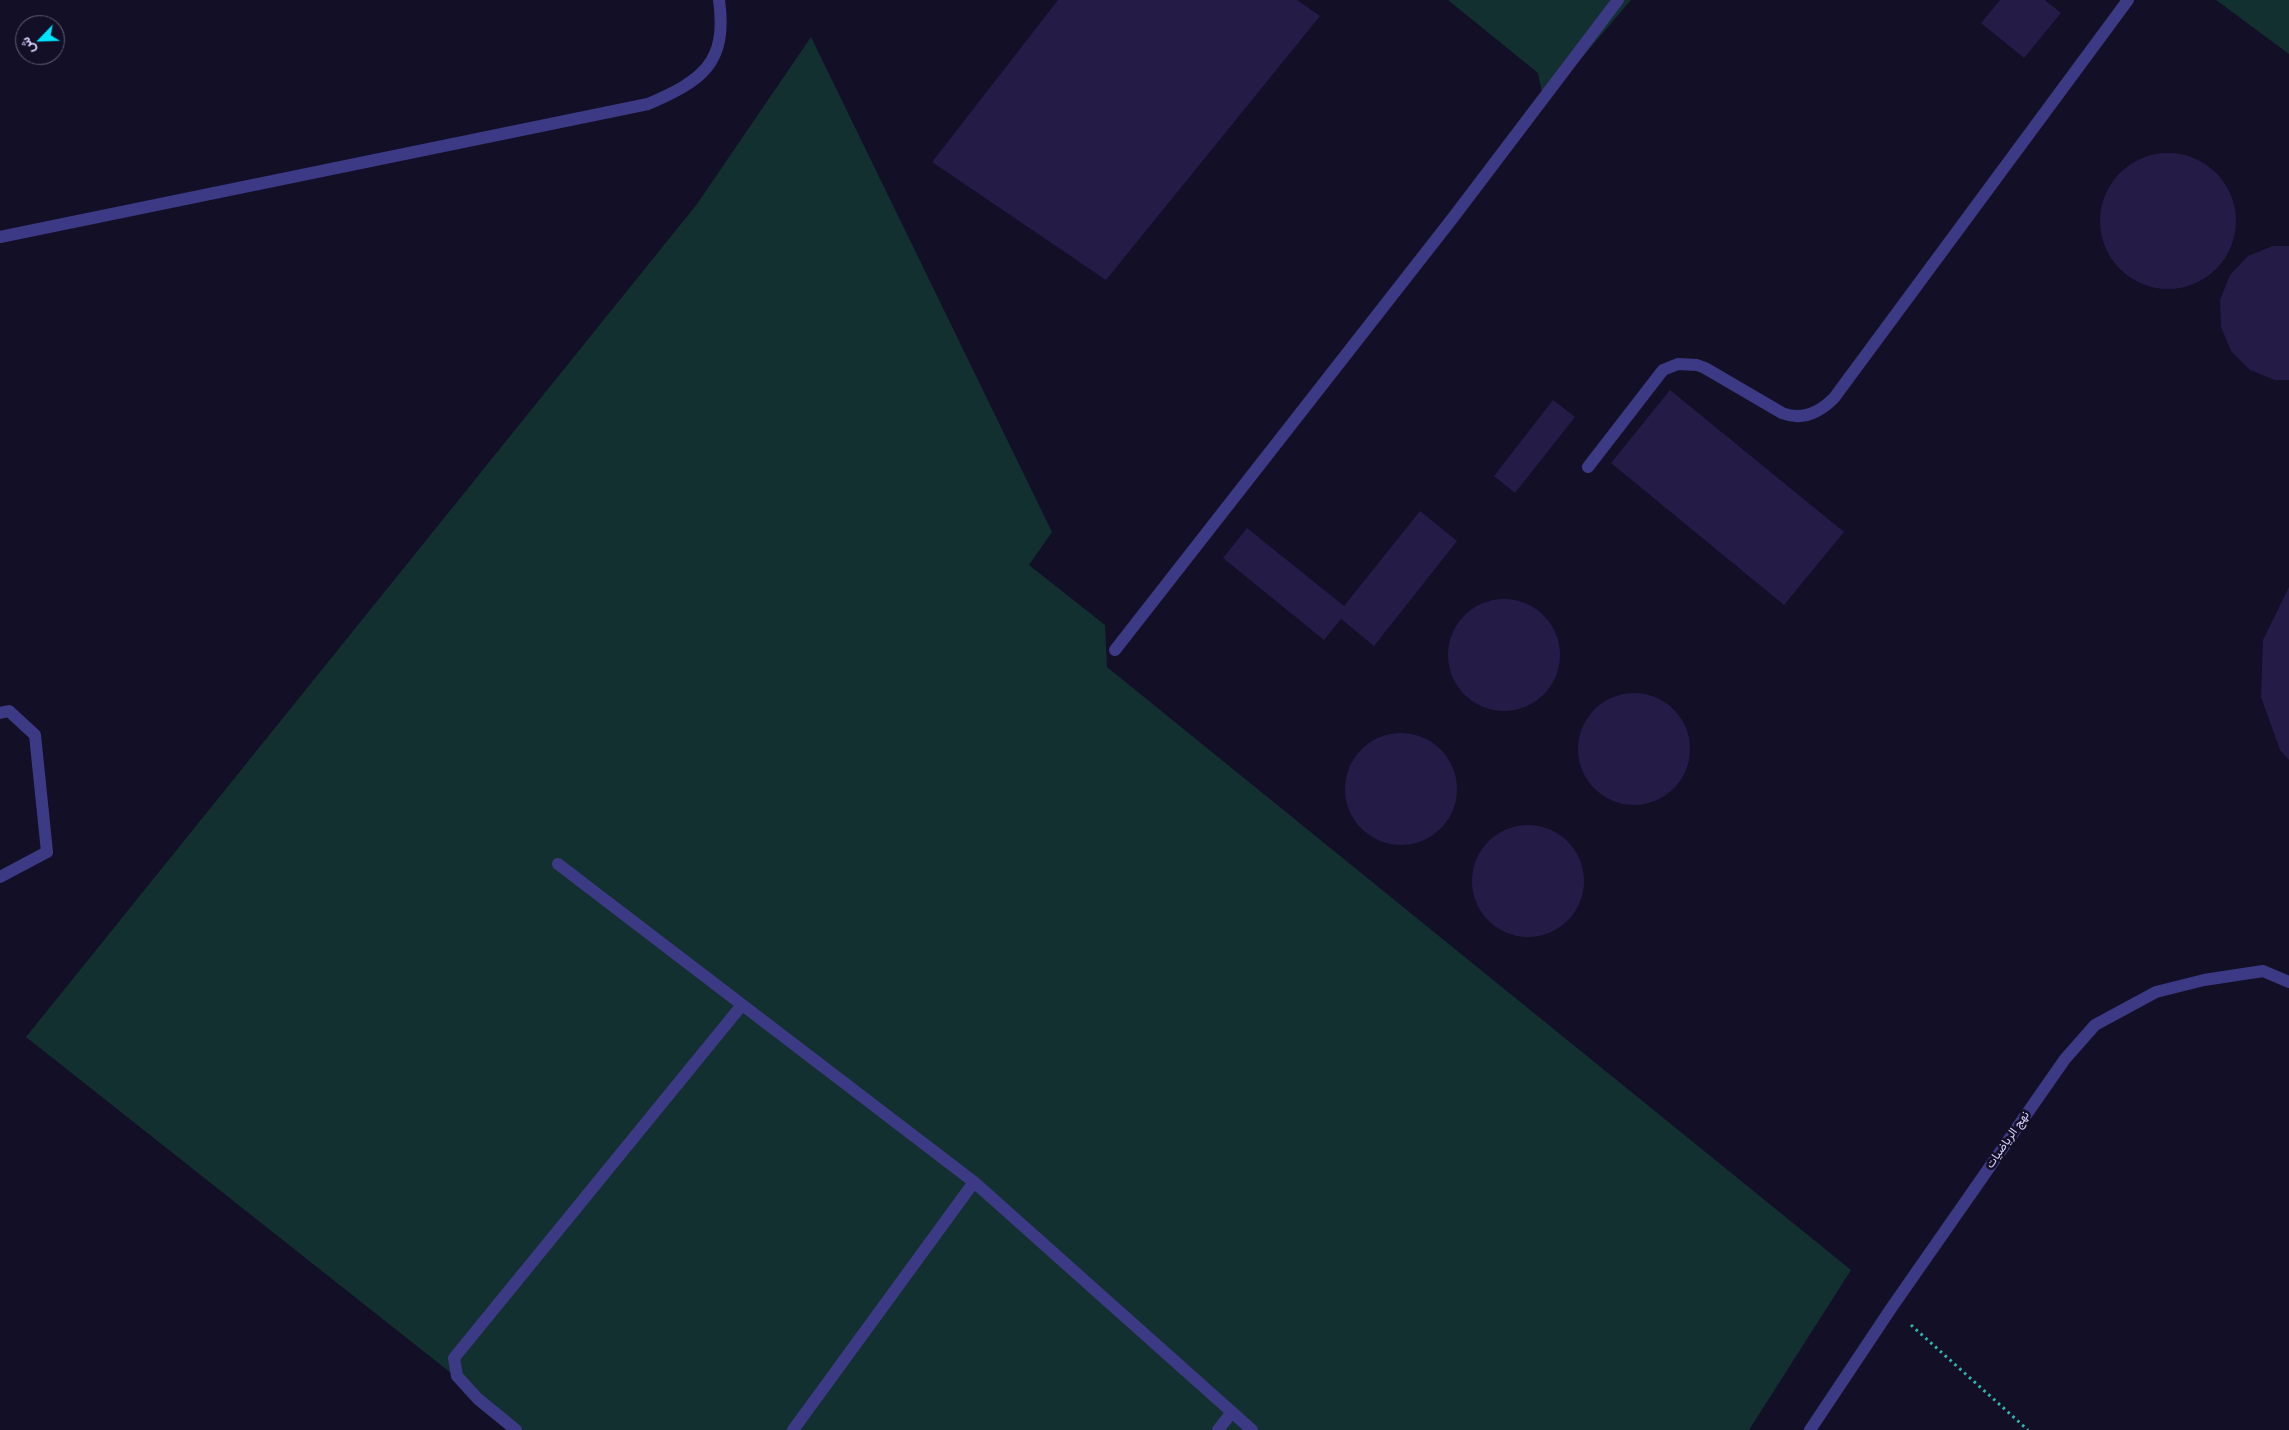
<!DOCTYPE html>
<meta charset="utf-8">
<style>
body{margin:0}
#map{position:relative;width:2289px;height:1430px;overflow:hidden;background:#130f26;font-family:Roboto,Vazirmatn,sans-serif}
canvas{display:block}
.north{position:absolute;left:15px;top:15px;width:50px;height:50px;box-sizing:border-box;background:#130f26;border:1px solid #625e7d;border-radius:50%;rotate:246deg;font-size:14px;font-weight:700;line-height:20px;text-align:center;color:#d9d4ff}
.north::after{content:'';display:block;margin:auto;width:18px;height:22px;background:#00e5ff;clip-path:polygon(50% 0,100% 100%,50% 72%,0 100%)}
</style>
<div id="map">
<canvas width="2289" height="1430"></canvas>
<div class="north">ش</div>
</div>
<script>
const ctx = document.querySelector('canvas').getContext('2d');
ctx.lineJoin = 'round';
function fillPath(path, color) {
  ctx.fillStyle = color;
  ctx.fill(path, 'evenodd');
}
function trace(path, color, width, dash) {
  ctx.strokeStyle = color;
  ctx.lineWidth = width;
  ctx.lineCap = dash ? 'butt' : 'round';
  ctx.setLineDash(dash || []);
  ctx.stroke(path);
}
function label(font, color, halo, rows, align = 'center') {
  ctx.font = font + ' Roboto,Vazirmatn,sans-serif';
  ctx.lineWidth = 5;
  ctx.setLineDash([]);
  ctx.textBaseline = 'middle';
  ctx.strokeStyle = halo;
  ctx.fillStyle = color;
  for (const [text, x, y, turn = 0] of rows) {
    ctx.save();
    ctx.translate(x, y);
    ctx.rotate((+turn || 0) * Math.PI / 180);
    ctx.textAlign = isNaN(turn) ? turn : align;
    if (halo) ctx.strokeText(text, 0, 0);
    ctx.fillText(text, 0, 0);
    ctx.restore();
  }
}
fillPath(new Path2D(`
 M1448,0H1631L1544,102L1538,73Z
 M2216,0H2289V54Z
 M811,37L1052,532L1029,565L1105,625L1107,667L1851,1270L1749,1430H523L26,1037L697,204Z`), '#12302f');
fillPath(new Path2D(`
 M1058,0H1297L1320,16L1106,280L932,162Z
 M2000,0H2045L2061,13L2024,58L1981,23Z
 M2100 221a68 68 0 1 1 136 0a68 68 0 1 1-136 0Z
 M2273,246H2289V380H2275L2250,370L2231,351L2221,327L2220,300L2230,275L2248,256Z
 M1670,390L1844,532L1784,605L1611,463Z
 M1553,400L1575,417L1515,493L1494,476Z
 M1420,511L1457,541L1374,646L1341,619L1324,640L1223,558L1247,528L1344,606Z
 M2289,587V760L2280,750L2261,697L2263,640Z
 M1448 655a56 56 0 1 1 112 0a56 56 0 1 1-112 0Z
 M1578 749a56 56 0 1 1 112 0a56 56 0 1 1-112 0Z
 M1345 789a56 56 0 1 1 112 0a56 56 0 1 1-112 0Z
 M1472 881a56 56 0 1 1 112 0a56 56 0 1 1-112 0Z`), '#241b47');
trace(new Path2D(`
 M1911,1325L2028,1430`), '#2fb8b0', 3, [2.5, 4]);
trace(new Path2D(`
 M0,237L648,104C701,81 728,64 719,0
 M1588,467L1663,370L1678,364L1697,365L1705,368L1782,413C1802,421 1819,413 1834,398L2128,0
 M1115,650L1452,219L1618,0
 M0,713L9,711L35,735L47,852L0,877
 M558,864L974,1182L1252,1430
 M516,1430L478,1399L457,1376L454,1358L742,1005
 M793,1430L974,1182
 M1218,1430L1232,1412
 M1810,1430L1892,1307L2065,1059L2095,1025L2156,992L2204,980L2263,971L2289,982`), '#3d3a85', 12);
label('12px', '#d9d4ff', '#130f26', [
 ["نهج الرياضيات",2008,1140,-55]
]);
</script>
